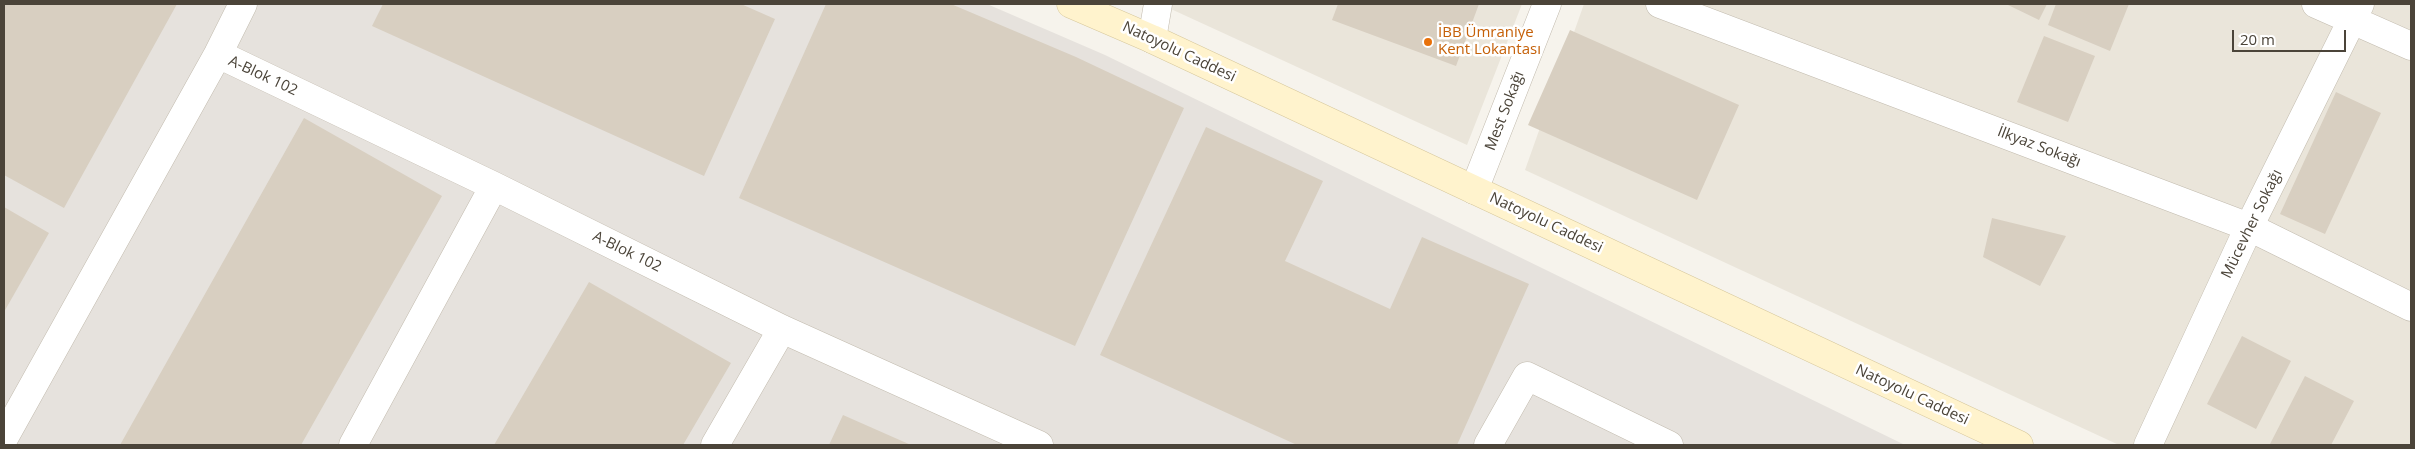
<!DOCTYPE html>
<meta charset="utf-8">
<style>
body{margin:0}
#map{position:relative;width:2415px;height:449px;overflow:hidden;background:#f6f3ec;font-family:"Open Sans",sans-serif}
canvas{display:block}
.frame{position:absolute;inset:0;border:5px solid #4b4439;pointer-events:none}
.scale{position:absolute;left:2232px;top:30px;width:114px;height:22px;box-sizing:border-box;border:2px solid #4b4439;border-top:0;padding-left:6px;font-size:15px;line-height:18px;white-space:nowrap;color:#4b4439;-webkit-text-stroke:4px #fff;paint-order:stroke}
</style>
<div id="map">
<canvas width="2415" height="449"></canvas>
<div class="frame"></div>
<div class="scale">20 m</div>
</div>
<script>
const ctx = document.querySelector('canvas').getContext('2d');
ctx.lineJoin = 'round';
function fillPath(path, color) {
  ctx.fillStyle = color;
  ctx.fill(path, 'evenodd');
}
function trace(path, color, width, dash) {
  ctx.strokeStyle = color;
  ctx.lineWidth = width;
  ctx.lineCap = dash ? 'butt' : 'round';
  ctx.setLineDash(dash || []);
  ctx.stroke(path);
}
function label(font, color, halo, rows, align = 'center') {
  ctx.font = font + ' "Open Sans",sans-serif';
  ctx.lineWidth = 5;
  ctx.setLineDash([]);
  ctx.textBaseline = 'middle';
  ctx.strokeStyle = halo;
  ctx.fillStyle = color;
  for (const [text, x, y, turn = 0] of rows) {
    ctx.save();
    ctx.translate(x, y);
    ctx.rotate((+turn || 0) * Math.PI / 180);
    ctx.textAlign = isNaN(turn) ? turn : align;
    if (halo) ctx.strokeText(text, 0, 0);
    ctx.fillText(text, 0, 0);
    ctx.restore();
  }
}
fillPath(new Path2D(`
 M1160,4H1522L1467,145Z
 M1584,4H2411V445H2119L1525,170Z`), '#eae5da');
fillPath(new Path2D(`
 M4,4H987L1105,55L1905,445H4Z`), '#e6e2dd');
fillPath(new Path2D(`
 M4,4H177L64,208L4,175Z
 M383,4H741L775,19L704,176L372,26Z
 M826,4H951L1076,57L1184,108L1075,346L739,198Z
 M1338,4H1479L1456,66L1332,20Z
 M2006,4H2047L2039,20Z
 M2056,4H2129L2110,51L2048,25Z
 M1570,30L1739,105L1697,200L1528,125Z
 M2044,36L2095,56L2068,122L2017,102Z
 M2336,92L2381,113L2325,234L2280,214Z
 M304,118L442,196L301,445H120Z
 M1206,127L1323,181L1285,261L1390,309L1422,237L1529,284L1457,445H1297L1100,355Z
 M4,207L49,233L4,312Z
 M1992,218L2066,236L2040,286L1983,257Z
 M589,282L731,363L683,445H494Z
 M2242,336L2291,361L2256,429L2207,404Z
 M2305,376L2354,401L2331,445H2273L2270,444Z
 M843,415L911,445H829Z`), '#d8cfc1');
const street = new Path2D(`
 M1660,4L2249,227L2411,307
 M2316,4L2411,46
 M1152,39L1158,4
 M218,54L494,186L782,329L1039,445
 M1474,190L1547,4
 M4,438L218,54L243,4
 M353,445L494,186
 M715,445L782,329
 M1488,445L1527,376L1669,445
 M2148,445L2249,227L2360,4`);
const secondary = new Path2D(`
 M1071,4L1152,39L2019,445`);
trace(street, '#c2bbae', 29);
trace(secondary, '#d6c79b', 29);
trace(street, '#fff', 28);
trace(secondary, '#fff3cd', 28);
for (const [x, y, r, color] of [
 [1428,42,5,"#e8710a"]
]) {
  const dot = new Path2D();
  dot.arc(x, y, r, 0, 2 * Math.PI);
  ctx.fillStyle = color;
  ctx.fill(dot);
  trace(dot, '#fff', 2);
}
label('15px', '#c56008', '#fff', [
 ["İBB Ümraniye",1438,33],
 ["Kent Lokantası",1438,50]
], 'left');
label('15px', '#4b4439', '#fff', [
 ["Natoyolu Caddesi",1179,52,25],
 ["A-Blok 102",263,76,25],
 ["Mest Sokağı",1505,111,-69],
 ["İlkyaz Sokağı",2039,147,21],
 ["Natoyolu Caddesi",1546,223,25],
 ["Mücevher Sokağı",2252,224,-64],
 ["A-Blok 102",627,252,26],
 ["Natoyolu Caddesi",1912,395,25]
]);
</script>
